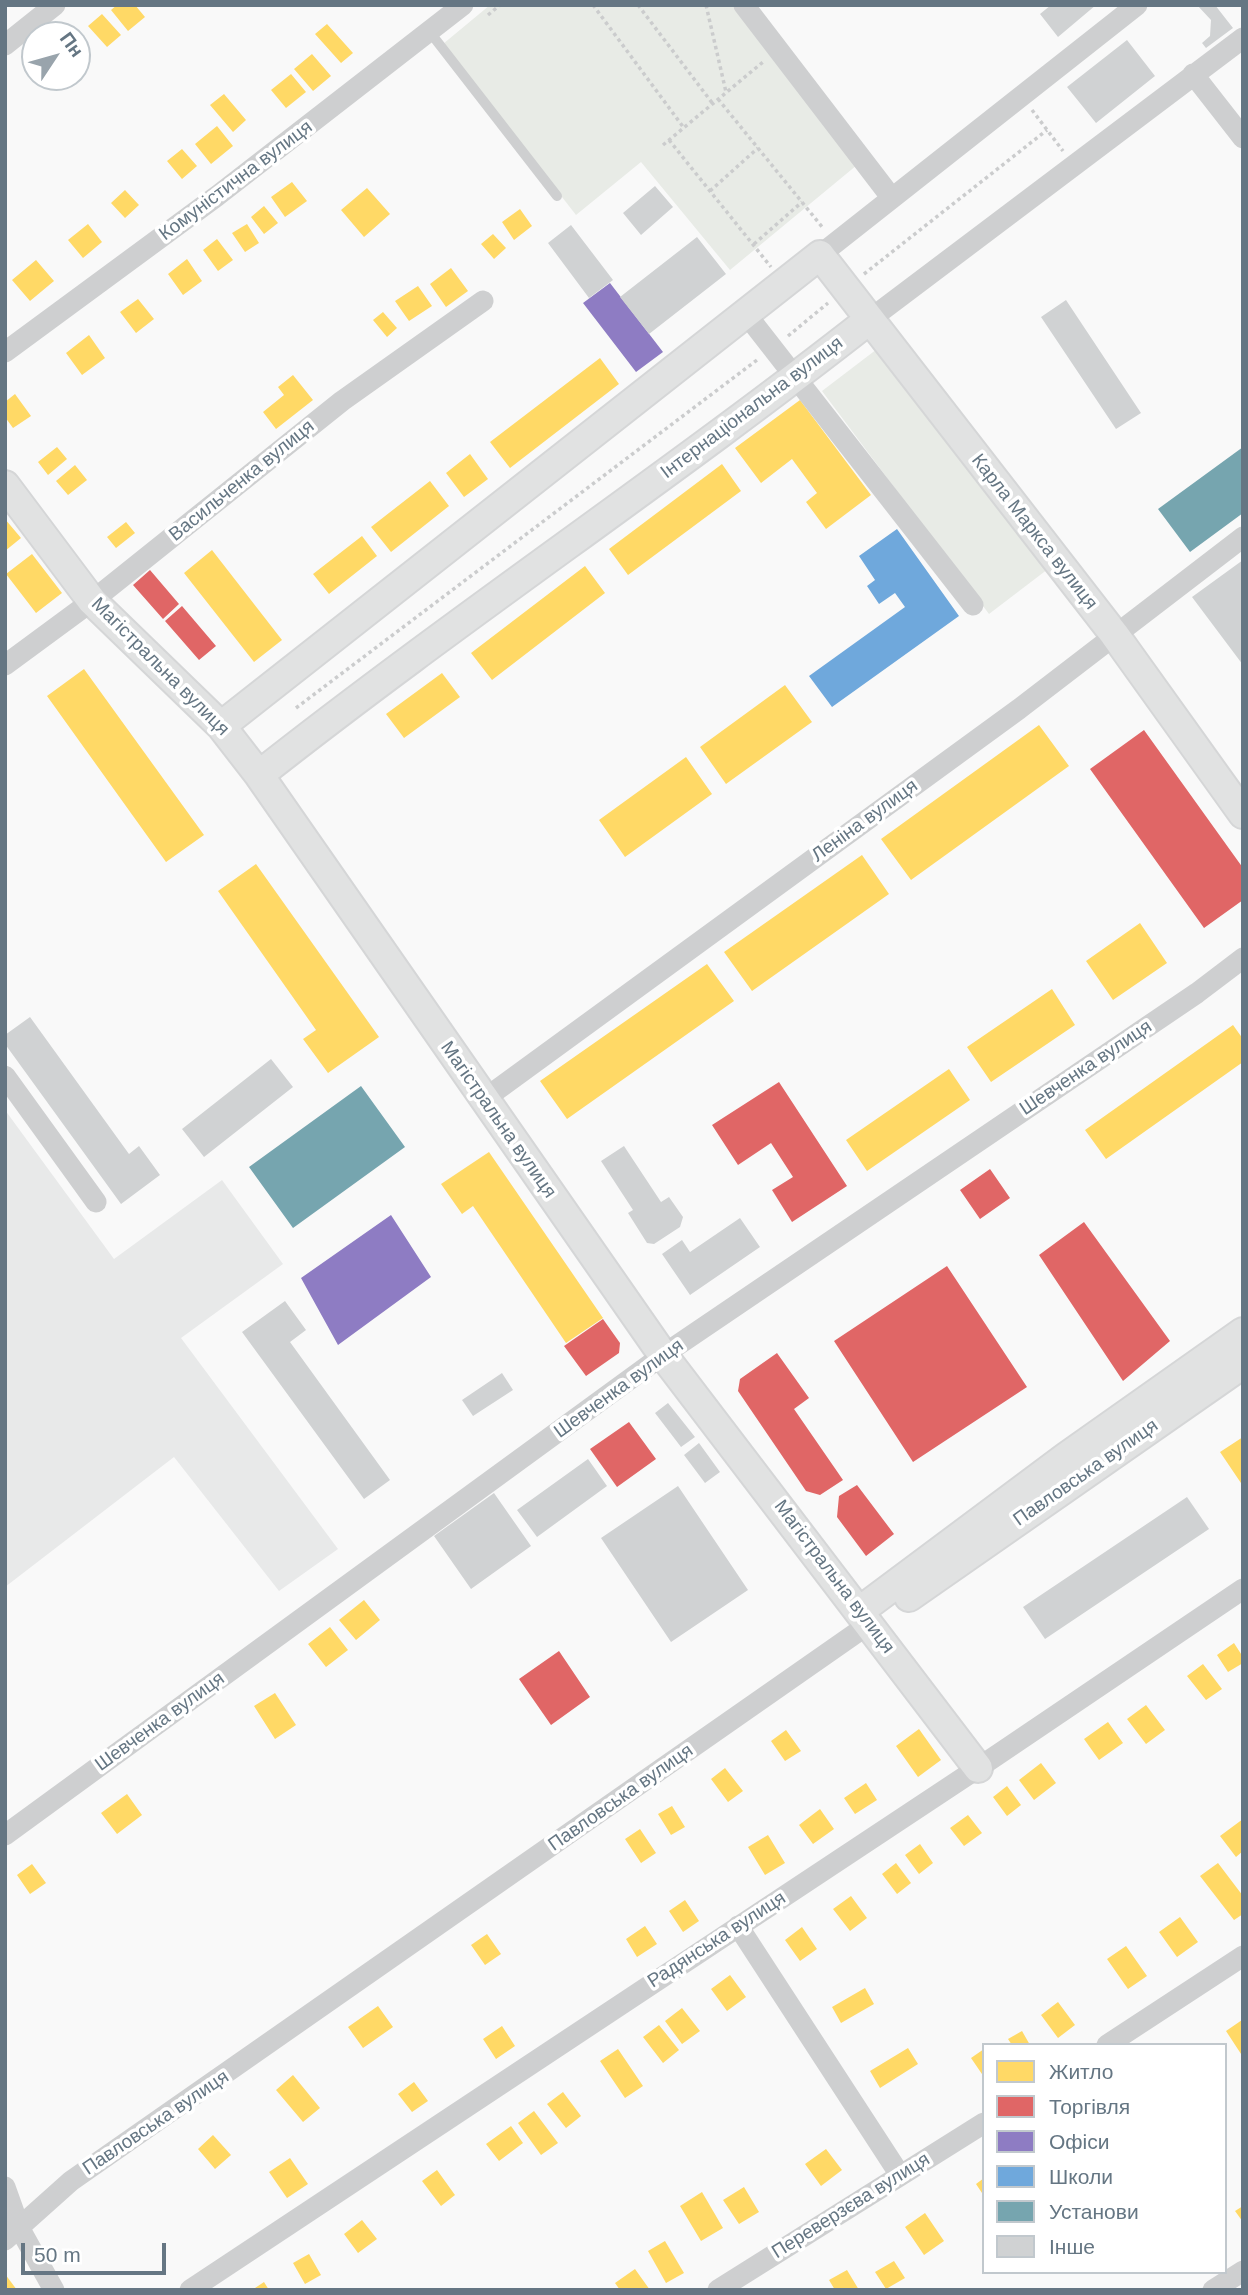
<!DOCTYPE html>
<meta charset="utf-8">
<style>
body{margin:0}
#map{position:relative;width:1248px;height:2295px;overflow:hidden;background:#f9f9f9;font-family:Helvetica,sans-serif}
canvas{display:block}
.frame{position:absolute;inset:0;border:7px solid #657683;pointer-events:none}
.legend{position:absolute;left:982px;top:2043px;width:245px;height:231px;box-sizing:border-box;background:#fff;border:2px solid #c1c8cd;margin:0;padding:9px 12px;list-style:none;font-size:21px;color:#657683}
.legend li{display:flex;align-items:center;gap:14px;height:35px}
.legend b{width:35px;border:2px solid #c1c8cd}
.north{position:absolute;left:21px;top:21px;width:70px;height:70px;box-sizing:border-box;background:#fff;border:2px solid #c1c8cd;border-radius:50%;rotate:54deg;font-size:19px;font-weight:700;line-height:28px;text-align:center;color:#657683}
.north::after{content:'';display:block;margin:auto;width:24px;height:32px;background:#99a4ac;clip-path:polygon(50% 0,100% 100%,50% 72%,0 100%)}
.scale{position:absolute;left:21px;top:2243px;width:145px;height:32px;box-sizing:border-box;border:4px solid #657683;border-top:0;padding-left:9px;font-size:21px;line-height:24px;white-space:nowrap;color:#657683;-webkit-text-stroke:5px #fff;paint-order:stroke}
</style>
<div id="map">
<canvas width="1248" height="2295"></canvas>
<div class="frame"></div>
<ul class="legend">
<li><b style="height:19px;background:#ffd966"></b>Житло</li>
<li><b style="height:19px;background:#e06666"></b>Торгівля</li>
<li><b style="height:19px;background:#8e7cc3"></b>Офіси</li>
<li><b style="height:19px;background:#6fa8dc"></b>Школи</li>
<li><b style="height:19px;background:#76a5af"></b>Установи</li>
<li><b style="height:19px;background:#d0d2d3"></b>Інше</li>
</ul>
<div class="north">Пн</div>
<div class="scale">50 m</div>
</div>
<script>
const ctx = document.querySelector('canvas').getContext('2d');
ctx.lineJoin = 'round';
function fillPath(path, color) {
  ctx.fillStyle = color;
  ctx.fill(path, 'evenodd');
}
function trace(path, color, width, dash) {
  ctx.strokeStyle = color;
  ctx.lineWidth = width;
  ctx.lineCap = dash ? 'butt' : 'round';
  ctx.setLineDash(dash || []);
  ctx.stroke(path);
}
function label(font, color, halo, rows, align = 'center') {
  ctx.font = font + ' Helvetica,sans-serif';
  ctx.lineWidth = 7;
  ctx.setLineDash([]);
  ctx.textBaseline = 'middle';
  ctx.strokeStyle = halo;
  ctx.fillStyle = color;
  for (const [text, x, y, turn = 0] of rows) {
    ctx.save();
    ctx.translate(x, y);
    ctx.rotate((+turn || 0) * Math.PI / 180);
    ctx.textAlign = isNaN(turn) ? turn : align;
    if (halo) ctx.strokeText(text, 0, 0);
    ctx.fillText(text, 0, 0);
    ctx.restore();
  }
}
fillPath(new Path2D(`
 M5,1110L114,1259L222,1180L283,1264L181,1338L338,1549L279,1591L174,1457L5,1587Z`), '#e8e9e9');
fillPath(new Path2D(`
 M490,5H735L857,165L730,270L641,162L576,215L443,44Z
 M881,346L1048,569L989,614L822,391Z`), '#e8ebe6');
fillPath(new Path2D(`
 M117,5H135L145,17L128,31L111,10Z
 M102,14L121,35L107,47L88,26Z
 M327,24L353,53L341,63L315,34Z
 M312,54L331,76L313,91L294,69Z
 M291,74L306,92L286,108L271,90Z
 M224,94L246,120L233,132L210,105Z
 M217,126L233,146L211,164L195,144Z
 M182,149L197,166L182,179L167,161Z
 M292,182L307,201L285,217L271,197Z
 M367,188L390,214L364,237L341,210Z
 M125,190L139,205L125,218L111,203Z
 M264,206L278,223L264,234L251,217Z
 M520,209L532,226L514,240L502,222Z
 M88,224L102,242L83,258L68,240Z
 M247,224L259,243L245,252L232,233Z
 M493,234L506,248L494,259L481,244Z
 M217,239L233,260L218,271L203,250Z
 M187,259L202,281L183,295L168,274Z
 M36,260L54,281L30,301L12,280Z
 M451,268L468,291L446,307L430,284Z
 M418,286L432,306L409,321L395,301Z
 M138,299L154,319L136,333L120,312Z
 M383,312L397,328L387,337L373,320Z
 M89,335L105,358L82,375L66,353Z
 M600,358L619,384L510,468L490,442Z
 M293,375L313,400L276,429L263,412L284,395L278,387Z
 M15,394L31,416L13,428L5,417V402Z
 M800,400L871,495L826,529L806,502L817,493L792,459L761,483L735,448Z
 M57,447L67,459L48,475L38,462Z
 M470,454L488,479L464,497L446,473Z
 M722,464L741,491L628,575L609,549Z
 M75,465L87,480L68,495L56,481Z
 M430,481L449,506L391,552L371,527Z
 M5,519L21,538L5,551Z
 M126,522L135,533L116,548L107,537Z
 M362,536L377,556L329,594L313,574Z
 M212,550L282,640L254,662L184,573Z
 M32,554L62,593L36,613L6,574Z
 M585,566L605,593L492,680L471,653Z
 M84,669L204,835L166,862L47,696Z
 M442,673L460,697L404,738L386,714Z
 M785,685L812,722L726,784L700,747Z
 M1039,725L1069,766L911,880L881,839Z
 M686,757L712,794L625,857L599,820Z
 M862,855L889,894L752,991L724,952Z
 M256,864L379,1037L328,1073L303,1039L316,1030L218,891Z
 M1140,923L1167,963L1113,1000L1086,961Z
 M707,964L734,1001L567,1119L540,1081Z
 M1052,989L1075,1025L991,1082L967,1047Z
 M1233,1025L1243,1039V1062L1106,1159L1085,1130Z
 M949,1069L970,1100L867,1171L846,1140Z
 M489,1152L603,1318L566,1343L473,1206L462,1214L441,1184Z
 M1243,1437V1486L1220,1452Z
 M364,1600L380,1620L356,1640L339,1620Z
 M330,1627L348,1650L326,1667L308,1644Z
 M1234,1643L1243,1657V1663L1228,1672L1217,1655Z
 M1203,1664L1222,1689L1206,1700L1187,1676Z
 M275,1693L296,1725L275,1739L254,1706Z
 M1146,1705L1165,1730L1146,1744L1127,1719Z
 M1108,1722L1123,1743L1099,1760L1084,1739Z
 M919,1729L941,1760L918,1777L896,1746Z
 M786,1730L801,1751L785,1761L771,1741Z
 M1041,1763L1056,1783L1034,1800L1019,1780Z
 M725,1768L743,1791L728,1802L711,1779Z
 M866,1783L877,1800L855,1814L844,1798Z
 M1007,1786L1021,1805L1007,1816L993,1797Z
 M127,1794L142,1815L117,1834L101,1813Z
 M672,1806L685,1827L671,1835L658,1814Z
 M820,1809L834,1829L813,1844L799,1825Z
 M968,1815L982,1833L964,1846L950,1828Z
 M1243,1819V1851L1236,1857L1220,1836Z
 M640,1829L656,1853L641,1863L625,1839Z
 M768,1835L785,1863L765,1875L748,1847Z
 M920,1844L933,1863L919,1874L905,1855Z
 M896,1863L911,1883L897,1894L882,1874Z
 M1218,1863L1243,1896V1914L1234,1920L1200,1876Z
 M32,1864L46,1883L30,1894L17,1875Z
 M851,1896L867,1918L850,1931L833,1909Z
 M685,1900L699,1921L683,1932L669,1911Z
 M1180,1917L1198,1942L1177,1957L1159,1932Z
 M645,1926L657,1944L637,1957L626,1939Z
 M802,1927L817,1949L800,1961L785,1940Z
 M487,1934L501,1954L485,1965L471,1945Z
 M1126,1946L1147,1976L1128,1989L1107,1959Z
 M730,1975L746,1997L727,2011L711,1989Z
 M865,1988L874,2004L841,2023L832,2007Z
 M1058,2002L1075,2025L1058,2038L1041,2015Z
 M378,2006L393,2027L363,2048L348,2027Z
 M682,2008L700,2031L682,2044L665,2021Z
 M1242,2020L1243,2022V2057L1226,2031Z
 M659,2025L679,2050L663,2063L643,2037Z
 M502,2026L515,2046L496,2059L483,2039Z
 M1022,2031L1030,2045H1012L1008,2039Z
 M908,2048L918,2064L880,2088L870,2071Z
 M618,2049L643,2086L625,2098L600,2061Z
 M984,2049V2077L971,2058Z
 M293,2075L320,2108L303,2122L276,2090Z
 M414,2082L428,2101L412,2112L398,2094Z
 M563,2092L581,2116L566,2128L547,2104Z
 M534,2111L558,2143L541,2155L518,2123Z
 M511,2126L523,2143L499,2161L486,2144Z
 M213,2135L231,2155L215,2169L198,2149Z
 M826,2149L842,2170L821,2186L805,2164Z
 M290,2158L308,2184L287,2198L269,2172Z
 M437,2170L455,2195L441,2206L422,2181Z
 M984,2178V2196L976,2184Z
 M744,2187L759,2212L739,2224L723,2200Z
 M702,2192L723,2228L701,2241L680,2206Z
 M1243,2206V2222L1235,2211Z
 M925,2213L944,2241L924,2255L905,2227Z
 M362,2220L377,2239L358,2253L344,2234Z
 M665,2241L684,2273L666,2283L648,2251Z
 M309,2254L321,2275L305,2284L293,2263Z
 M894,2261L905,2278L886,2289L875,2272Z
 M635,2269L650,2290H620L615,2283Z
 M847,2270L859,2290H835L829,2280Z
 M5,2274L17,2290H5Z
 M264,2282L269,2290H252Z`), '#ffd966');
fillPath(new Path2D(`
 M150,570L179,604L163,619L133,585Z
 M182,606L216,646L199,660L165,621Z
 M1144,730L1243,868V900L1204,928L1090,769Z
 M779,1082L847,1186L792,1222L772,1190L793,1177L771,1143L738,1165L712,1125Z
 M990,1169L1010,1198L980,1219L960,1190Z
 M1084,1222L1170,1341L1123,1381L1039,1255Z
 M947,1266L1027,1387L913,1462L834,1341Z
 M603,1319L620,1343L619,1353L586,1376L564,1346Z
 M777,1353L809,1398L794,1409L843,1480L820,1495L806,1491L738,1391L740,1379Z
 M629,1422L656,1459L617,1487L590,1449Z
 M857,1485L894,1534L866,1556L837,1517L839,1496Z
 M559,1651L590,1697L551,1725L519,1679Z`), '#e06666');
fillPath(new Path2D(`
 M610,283L663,352L636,372L583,303Z
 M391,1215L431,1277L338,1345L301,1278Z`), '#8e7cc3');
fillPath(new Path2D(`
 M897,529L959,616L832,707L809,676L905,607L895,593L879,604L867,586L875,580L859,556Z`), '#6fa8dc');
fillPath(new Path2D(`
 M1243,447V513L1190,552L1158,509Z
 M361,1086L405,1147L293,1228L249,1167Z`), '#76a5af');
fillPath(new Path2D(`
 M1051,5H1096L1058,37L1040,14Z
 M1197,5H1215L1233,28L1206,48L1202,43L1210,36L1211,20Z
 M1127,40L1155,76L1096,123L1067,87Z
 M655,186L673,207L641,235L623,213Z
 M571,225L613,280L589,298L548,243Z
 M697,237L726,274L649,334L620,297Z
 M1066,300L1141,413L1116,429L1041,317Z
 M1243,560V665L1192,597Z
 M30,1017L129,1154L139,1146L160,1175L121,1204L5,1044V1035Z
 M271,1059L293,1087L204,1157L182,1129Z
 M624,1146L661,1202L669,1197L683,1217L680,1227L654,1244L647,1243L628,1213L633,1210L601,1161Z
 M740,1218L760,1247L690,1295L662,1254L682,1240L690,1252Z
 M285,1301L306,1330L290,1342L390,1480L364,1499L242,1332Z
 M502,1373L513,1390L473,1416L462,1400Z
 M668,1403L695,1437L681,1447L655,1413Z
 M699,1443L720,1472L705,1483L684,1455Z
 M588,1459L607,1486L537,1537L517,1510Z
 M678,1486L748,1590L671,1642L601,1538Z
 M494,1493L531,1546L471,1589L434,1536Z
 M1187,1497L1209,1529L1045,1639L1023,1607Z`), '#d0d2d3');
const secondary = new Path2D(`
 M5,485L92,601L221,726L259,775L663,1355L978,1768
 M221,726L820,255L1114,634L1243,814
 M259,775C458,618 669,477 869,320
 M909,1597L1243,1364
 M861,1610L1066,1457L1243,1332`);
trace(secondary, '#d5d6d7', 32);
trace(new Path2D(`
 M593,5L684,128
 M638,5L713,104
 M706,5L726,92
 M488,15L500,5
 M718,99L823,228
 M1032,110L1063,151
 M669,140L771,267
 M663,145L763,62
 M710,191L758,148
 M754,244L802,202
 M864,274L1047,130
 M788,336L828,303
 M296,708L757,360`), '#cbcccd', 3.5, [3.5, 3.5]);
trace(new Path2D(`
 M429,31L557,196`), '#cecfd0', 10);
trace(new Path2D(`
 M744,5L891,197
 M5,45L55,5
 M1193,74L1243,138
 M820,255L1137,5
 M746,314L973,605
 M869,320L1243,38
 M5,352L217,196L463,5
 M5,665L92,601L342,401L483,301
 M5,1076L96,1202
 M483,1100L1019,709L1243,537
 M5,1835L663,1355L1197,993L1243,958
 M738,1926L900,2175
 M1107,2045L1243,1956
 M5,2187L20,2229L54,2290
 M5,2240L71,2181L869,1624
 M190,2290L978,1768L1243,1589
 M718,2290L984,2123
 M1213,2290L1243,2271`), '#cecfd0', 21);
trace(secondary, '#e1e2e2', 28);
label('19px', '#657683', '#fff', [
 ["Комуністична вулиця",236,181,-37],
 ["Інтернаціональна вулиця",752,408,-37],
 ["Васильченка вулиця",242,481,-39],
 ["Карла Маркса вулиця",1034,532,52],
 ["Магістральна вулиця",160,667,45],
 ["Леніна вулиця",865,821,-36],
 ["Шевченка вулиця",1086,1068,-34],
 ["Магістральна вулиця",498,1120,55],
 ["Шевченка вулиця",619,1389,-36],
 ["Павловська вулиця",1086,1473,-35],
 ["Магістральна вулиця",834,1577,53],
 ["Шевченка вулиця",160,1722,-36],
 ["Павловська вулиця",621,1798,-35],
 ["Радянська вулиця",717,1940,-33],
 ["Павловська вулиця",156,2123,-34],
 ["Переверзєва вулиця",851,2206,-32]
]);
</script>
